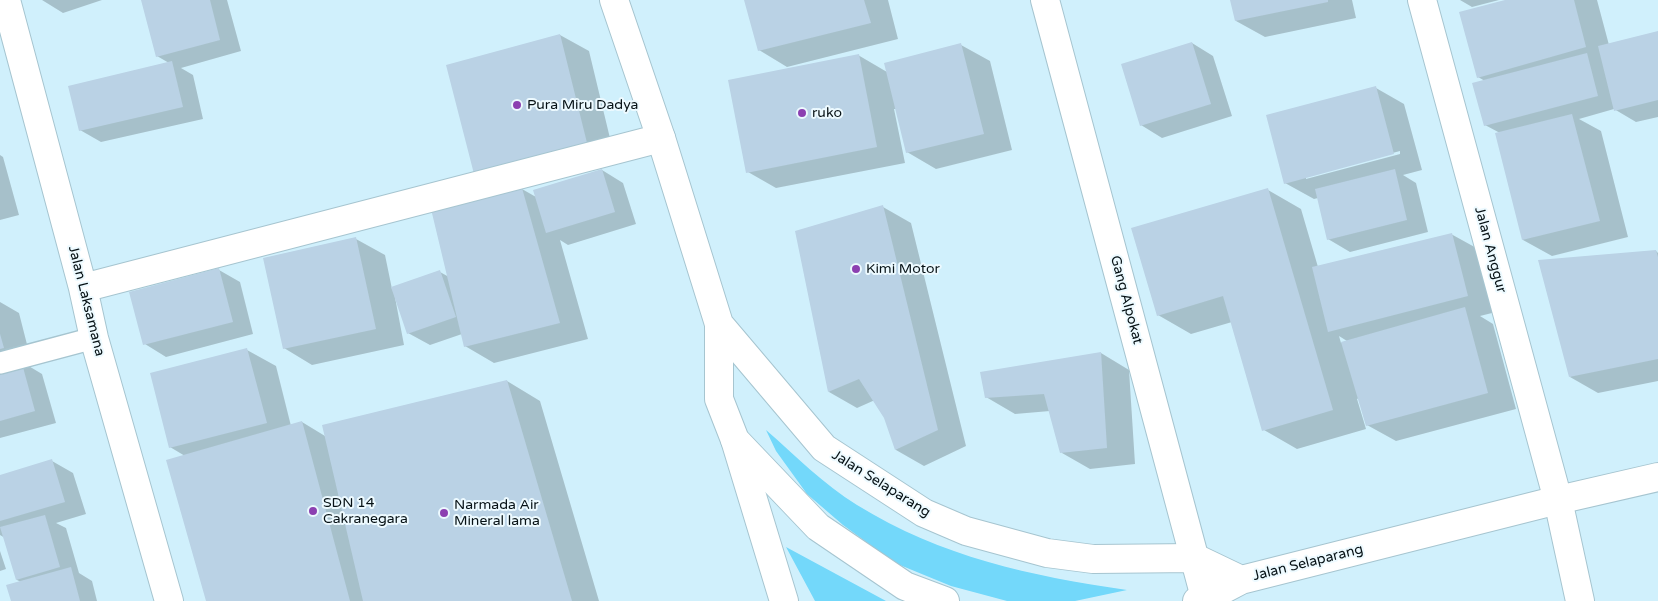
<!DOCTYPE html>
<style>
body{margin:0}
canvas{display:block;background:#d0f0fc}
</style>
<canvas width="1658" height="601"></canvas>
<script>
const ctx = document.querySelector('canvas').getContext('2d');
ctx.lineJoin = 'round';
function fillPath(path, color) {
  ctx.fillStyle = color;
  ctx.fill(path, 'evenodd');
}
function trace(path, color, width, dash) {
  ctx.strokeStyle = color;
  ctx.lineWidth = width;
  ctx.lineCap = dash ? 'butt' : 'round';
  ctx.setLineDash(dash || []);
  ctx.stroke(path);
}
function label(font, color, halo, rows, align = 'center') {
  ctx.font = font + ' "Varela Round",sans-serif';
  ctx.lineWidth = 4;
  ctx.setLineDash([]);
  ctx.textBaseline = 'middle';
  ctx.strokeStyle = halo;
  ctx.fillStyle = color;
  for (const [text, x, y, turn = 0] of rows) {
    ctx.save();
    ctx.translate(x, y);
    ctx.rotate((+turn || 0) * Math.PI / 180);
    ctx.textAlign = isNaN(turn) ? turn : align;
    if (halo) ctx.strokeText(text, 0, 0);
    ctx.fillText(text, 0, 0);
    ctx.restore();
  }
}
fillPath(new Path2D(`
 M766,430C795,455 824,485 857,505C941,557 1031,576 1127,590L1075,601H1007L951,586L895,563L843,525L807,494L776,451Z
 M786,547L886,601H815Z`), '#73d8fa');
fillPath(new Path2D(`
 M42,0H102L63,13Z
 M142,0H227L241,51L181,68L193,75L203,119L101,142L80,130L169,63L157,56Z
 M746,0H888L898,39L787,67L759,50Z
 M1232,0H1352L1356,18L1265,37L1236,21Z
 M1460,0H1499L1472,7Z
 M1509,0H1597L1609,45L1658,32V117L1636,122L1614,109L1579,119L1601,131L1628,237L1552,256L1523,240L1500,133L1485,125V81L1478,77Z
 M560,35L589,51L615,159L448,66Z
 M1192,43L1213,56L1232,116L1162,138L1141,125Z
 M961,45L990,61L1012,150L936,169L907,152L896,109H894L905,163L776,188L748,172L858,55L887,72Z
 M1376,88L1404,104L1422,170L1403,175L1416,183L1428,232L1350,252L1328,239L1318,198L1314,199L1285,183ZM1400,151V154L1306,179V176Z
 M0,155L3,157L19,215L0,220Z
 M602,170L623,183L636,224L568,245L560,240L588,339L494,363L465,346L462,334L430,345L408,333L394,292L404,345L312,365L284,348L356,239L385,255L392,289L440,272L449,277L522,189L536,197Z
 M1268,190L1301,209L1318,267L1451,234L1480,250L1496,312L1480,316L1493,324L1516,409L1396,441L1367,425L1359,398L1357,399L1366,429L1297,449L1264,430L1232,322L1191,334L1158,315ZM1339,336L1347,341L1341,343Z
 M883,207L911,223L966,446L924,466L896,450L885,418L875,400L857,408L829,392Z
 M1656,251L1658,253V381L1598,393L1570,377Z
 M219,270L240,282L253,334L166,357L145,344Z
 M0,302L19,313L32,364L27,365L42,374L56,423L0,438Z
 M247,350L276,366L291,426L302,422L325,436L507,381L540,401L599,601H207L185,456L170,447Z
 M1101,353L1129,370L1135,464L1090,469L1062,453L1050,411L1015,414L986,397Z
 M52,461L73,473L86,514L56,523L66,528L79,573L92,581L97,601H12L21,582L17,580L5,538L0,535V476Z
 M0,551L6,569L0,571Z`), '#0003');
fillPath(new Path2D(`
 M141,0H210L220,40L156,57Z
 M744,0H864L871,23L758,51Z
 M1230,0H1328V2L1235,21Z
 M1505,0H1574L1586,47L1477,78L1459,12Z
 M1658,31V100L1614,111L1598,46Z
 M560,34L587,143L474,174L446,65Z
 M1192,42L1211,104L1140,126L1121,64Z
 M961,43L984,134L906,153L884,63Z
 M1587,53L1598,96L1484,126L1472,83Z
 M859,54L877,147L746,173L728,80Z
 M172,61L183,107L79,131L68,86Z
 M1376,86L1394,154L1284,184L1266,115Z
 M1572,114L1600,221L1522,240L1495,133Z
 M602,169L615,212L546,233L533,190Z
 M1395,169L1407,220L1327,240L1315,189Z
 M522,188L560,323L464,347L431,209Z
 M1268,188L1333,410L1262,431L1223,296L1157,316L1131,228Z
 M883,205L938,430L895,450L884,418L859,379L828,392L795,231Z
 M1452,233L1468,296L1328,332L1312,267Z
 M356,237L376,329L283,349L263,258Z
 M1656,250L1658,257V359L1569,377L1538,260Z
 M219,268L233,322L143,345L129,292Z
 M440,270L456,317L407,334L391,287Z
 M1465,307L1488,393L1366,426L1341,342Z
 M0,334L4,348L0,349Z
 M247,348L267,423L169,448L150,373Z
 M1101,352L1107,448L1060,453L1044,394L985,398L980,372Z
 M21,360L35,411L0,421V366Z
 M507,380L572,601H363L322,425Z
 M302,421L350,601H206L166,460Z
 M52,459L65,502L0,521V475Z
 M45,515L60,567L16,580L0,527Z
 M71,567L80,601H11L6,585Z`), '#bad2e5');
const service = new Path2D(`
 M0,363L94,338`);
const minor = new Path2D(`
 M6,0L83,288L94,338L169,601
 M1045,0L1206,601
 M1422,0L1558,500L1580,601
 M83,288L661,138`);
const secondary = new Path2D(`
 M735,440L784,601`);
const primary = new Path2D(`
 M614,0L661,138L719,324L824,448L924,513L966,531L1047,553L1093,559L1195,558L1241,580L1558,500L1658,477
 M719,324V399L735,440L818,527L905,586L945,601
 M1197,601L1205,599L1241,580`);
trace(service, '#a6c5d0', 24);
trace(minor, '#a6c5d0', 30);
trace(secondary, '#a6c5d0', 30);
trace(primary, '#a6c5d0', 30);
trace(service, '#fff', 21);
trace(minor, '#fff', 28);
trace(secondary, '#fff', 28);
trace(primary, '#fff', 28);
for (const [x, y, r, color] of [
 [517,105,5,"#8c40b1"],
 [802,113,5,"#8c40b1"],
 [856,269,5,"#8c40b1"],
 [313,511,5,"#8c40b1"],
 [444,513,5,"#8c40b1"]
]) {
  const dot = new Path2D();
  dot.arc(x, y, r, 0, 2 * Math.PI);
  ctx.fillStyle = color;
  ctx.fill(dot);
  trace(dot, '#edfaff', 2);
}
label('14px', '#061115', '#edfaff', [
 ["Pura Miru Dadya",527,105],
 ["ruko",812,113],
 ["Kimi Motor",866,269],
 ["SDN 14",323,503],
 ["Cakranegara",323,519],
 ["Narmada Air",454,505],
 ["Mineral lama",454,521]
], 'left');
label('14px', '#061115', '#edfaff', [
 ["Jalan Anggur",1490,250,75],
 ["Gang Alpokat",1126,300,75],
 ["Jalan Laksamana",86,301,76],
 ["Jalan Selaparang",881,484,32],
 ["Jalan Selaparang",1308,563,-14]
]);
</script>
